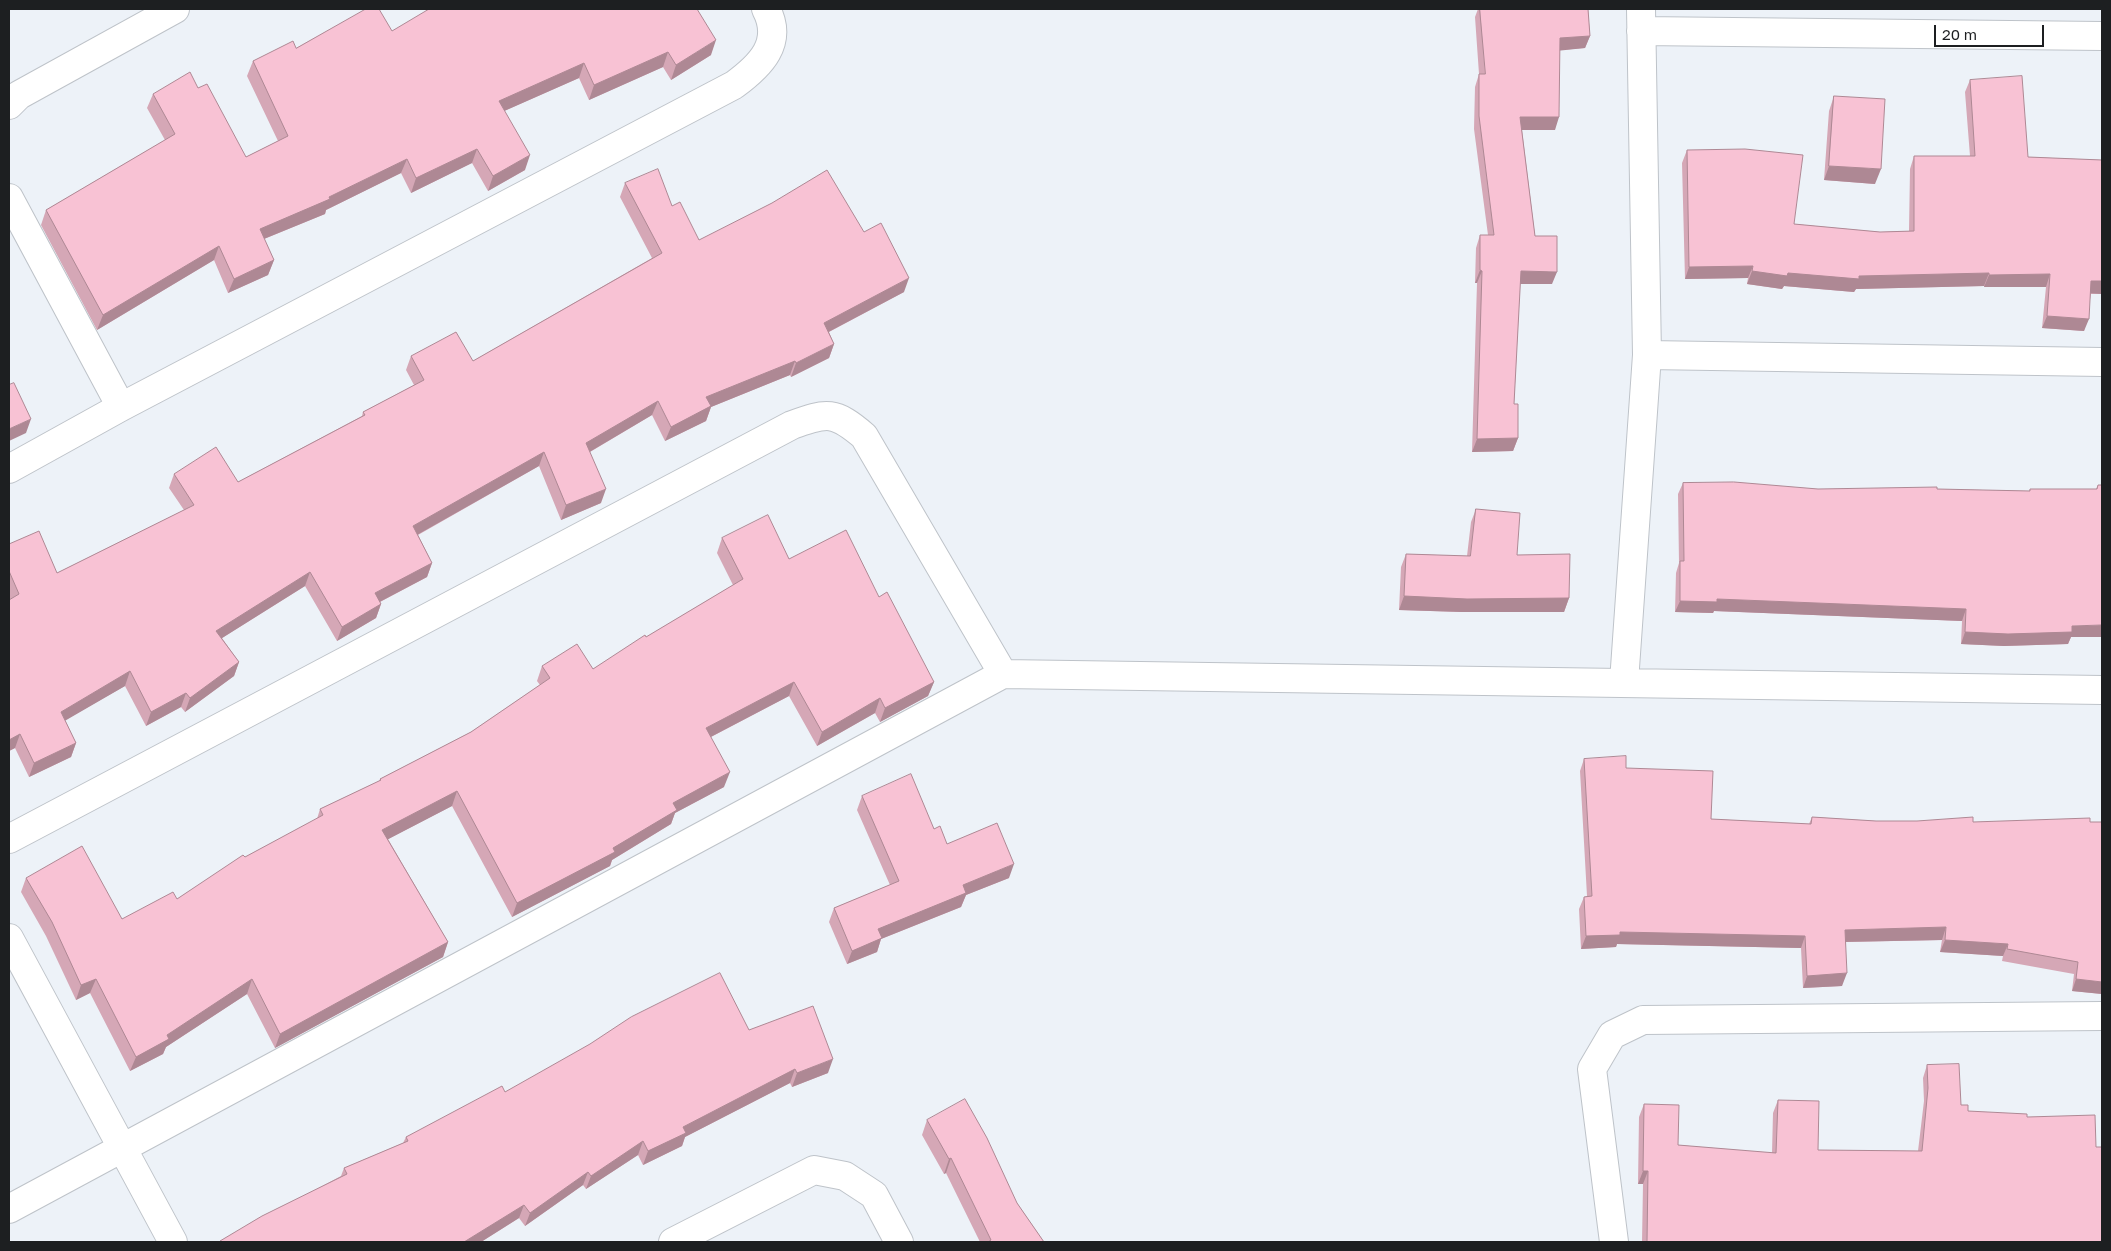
<!DOCTYPE html>
<style>
body{margin:0}
#map{position:relative;width:2111px;height:1251px;overflow:hidden;background:#edf2f8;font-family:"Golos Text",sans-serif}
canvas{display:block}
.frame{position:absolute;inset:0;border:10px solid #1d1f21;pointer-events:none}
.scale{position:absolute;left:1934px;top:25px;width:110px;height:22px;box-sizing:border-box;border:2px solid #1d1f21;border-top:0;padding-left:6px;font-size:15px;line-height:18px;white-space:nowrap;color:#1d1f21;-webkit-text-stroke:4px #fff;paint-order:stroke}
</style>
<div id="map">
<canvas width="2111" height="1251"></canvas>
<div class="frame"></div>
<div class="scale">20 m</div>
</div>
<script>
const ctx = document.querySelector('canvas').getContext('2d');
ctx.lineJoin = 'round';
function trace(path, color, width, dash) {
  ctx.strokeStyle = color;
  ctx.lineWidth = width;
  ctx.lineCap = dash ? 'butt' : 'round';
  ctx.setLineDash(dash || []);
  ctx.stroke(path);
}
function fillPath(path, color) {
  ctx.fillStyle = color;
  ctx.fill(path, 'evenodd');
}
const street = new Path2D(`
 M1641,31L2102,36
 M9,105L19,95L175,9
 M9,198L121,407
 M1647,355L2102,362
 M9,469L121,407L734,85C760,66 784,43 766,9
 M1624,682L1647,355L1641,9
 M9,839L792,425C827,412 835,411 864,436L1003,674
 M9,938L173,1242
 M9,1209L1003,674L2102,690
 M673,1242L814,1170L845,1176L874,1195L899,1242
 M1614,1242L1592,1069L1612,1035L1643,1020L2102,1016`);
trace(street, '#bec3c9', 30);
trace(street, '#fff', 28);
fillPath(new Path2D(`
 M1478,9H1588L1590,36L1585,48L1560,50L1555,130H1522L1535,236L1552,284H1520L1514,404L1518,438L1513,451L1472,452L1477,283H1475L1476,248L1480,235H1488L1474,129L1475,87L1479,74L1475,17Z
 M392,31L711,55L671,80L663,67L589,100L579,78L504,111L525,170L488,191L472,163L411,193L401,173L326,210L325,214L264,239L274,260L268,275L228,293L214,260L97,330L41,225L46,210L165,140L147,108L153,94L198,88L246,157L278,141L247,76L253,61L296,48Z
 M1970,80L2028,157L2102,160V294H2091L2084,331L2042,328L2046,287H1984V286L1856,289L1854,292L1784,286L1782,289L1747,284L1748,278L1685,279L1682,163L1687,150L1794,224L1880,232L1909,231L1910,169L1914,156H1970L1965,92Z
 M1834,96L1875,184L1824,180L1829,111Z
 M625,183L672,206L699,240L864,232L904,292L829,332L834,344L829,358L791,377L790,375L711,407L706,421L665,441L652,415L590,452L601,503L561,520L539,466L418,535L432,563L427,577L380,602L381,604L376,618L337,641L305,586L222,638L239,662L234,676L185,712L181,707L146,726L125,686L65,720L76,743L71,757L29,777L15,748L9,751V600H10L9,598V544L57,573L184,510L169,488L174,474L238,482L362,416L363,412L414,385L406,370L411,356L473,361L652,258L620,197Z
 M1683,483L1818,489H1937L2029,491L2030,489H2096L2098,485H2102L2071,637L2068,644L2004,646L1961,644L1962,621L1714,611L1713,613L1675,612L1676,573L1679,563L1678,494Z
 M1476,509L1517,555L1569,598L1564,612H1462L1399,610L1401,567L1406,554L1467,556L1471,522Z
 M722,538L789,559L879,597L934,682L928,696L880,722L875,713L817,746L789,696L711,737L724,787L675,813L671,824L612,860L610,866L512,917L452,806L388,839L448,942L443,957L275,1048L247,994L166,1047L163,1054L130,1071L90,993L76,1000L46,936L21,892L26,878L122,919L177,899L245,857L317,819L320,809L379,781L380,779L471,732L540,685L537,681L542,666L593,669L733,585L717,553Z
 M1584,759L1626,768L1711,819L1809,824L1812,817L1876,821L1973,822H2102V994L2072,991L2074,974L2002,961L2003,956L1940,952L1942,940L1846,942L1842,986L1803,988L1801,948L1617,944L1616,947L1581,949L1579,909L1584,897L1587,896L1580,771Z
 M862,796L934,829L947,844L1009,878L966,895L961,907L881,939L877,952L847,964L829,922L834,908L890,885L857,810Z
 M749,1030L828,1073L792,1087L790,1083L685,1137L682,1146L643,1165L638,1155L586,1189L583,1185L525,1226L519,1218L481,1242H219L220,1241L341,1176L344,1168L403,1143L406,1137L505,1092Z
 M1927,1065L1961,1105L1968,1111L2027,1117L2096,1147L2102,1242H1642L1643,1184H1638L1639,1117L1644,1104L1678,1145L1772,1153L1773,1113L1778,1100L1818,1150L1918,1151L1924,1101L1923,1078Z
 M927,1120L1017,1203L1044,1242H980L946,1173L944,1174L922,1135Z`), '#d5a7b6');
fillPath(new Path2D(`
 M1590,36L1585,48L1556,51L1560,38Z
 M716,40L711,55L671,80L676,65Z
 M668,52L663,67L589,100L594,85Z
 M584,63L579,78L493,116L499,101Z
 M1520,117H1559L1555,130H1515Z
 M477,149L472,163L411,193L416,178Z
 M530,155L525,170L488,191L493,176Z
 M407,159L401,173L326,210L325,214L254,243L260,229L329,197Z
 M1829,166L1881,169L1875,184L1824,180Z
 M219,246L214,260L97,330L103,315Z
 M274,260L268,275L228,293L234,279Z
 M1753,266L1748,278L1685,279L1689,267Z
 M1480,270L1482,271L1477,283H1475Z
 M1521,271L1557,272L1552,284H1516Z
 M1752,271L1859,276L1989,273L1984,286L1856,289L1854,292L1784,286L1782,289L1747,284Z
 M2050,274L2046,287H1984L1989,275Z
 M909,278L904,292L819,337L824,323Z
 M2091,281H2102V294L2087,293Z
 M2047,316L2089,319L2084,331L2042,328Z
 M834,344L829,358L791,377L796,363Z
 M795,361L790,375L711,407L706,421L665,441L671,427L706,397Z
 M658,401L652,415L581,457L586,443Z
 M31,419L26,433L9,441V429Z
 M1518,438L1513,451L1472,452L1477,439Z
 M544,452L539,466L408,540L413,526Z
 M606,489L601,503L561,520L566,505Z
 M432,563L427,577L370,607L375,593Z
 M310,572L305,586L211,645L216,631Z
 M1404,596L1569,598L1564,612H1462L1399,610Z
 M1717,599L1966,609L1962,621L1714,611L1713,613L1675,612L1680,601Z
 M381,604L376,618L337,641L342,627Z
 M2102,625V637H2071L2068,644L2004,646L1961,644L1965,632L2072,626Z
 M239,662L234,676L185,712L190,698Z
 M130,671L125,686L56,726L61,712Z
 M794,682L789,696L701,742L706,728Z
 M934,682L928,696L880,722L885,708Z
 M186,693L181,707L146,726L151,712Z
 M880,698L875,713L817,746L822,732Z
 M20,734L15,748L9,751V740Z
 M76,743L71,757L29,777L34,763Z
 M730,772L724,787L675,813L671,824L612,860L610,866L512,917L517,903L673,803Z
 M457,791L452,806L377,845L382,830Z
 M1014,864L1009,878L966,895L961,907L881,939L877,952L847,964L852,951L878,929L963,885Z
 M1946,927L1942,940L1841,942L1845,930Z
 M1620,932L1805,936L1801,948L1617,944L1616,947L1581,949L1586,936Z
 M1945,940L2008,944L2003,956L1940,952Z
 M448,942L443,957L275,1048L280,1034Z
 M1847,973L1842,986L1803,988L1807,976Z
 M96,979L90,993L76,1000L81,985Z
 M252,979L247,994L166,1047L163,1054L130,1071L136,1057L167,1035Z
 M2076,979L2102,982V994L2072,991Z
 M833,1059L828,1073L792,1087L797,1073Z
 M795,1069L790,1083L685,1137L682,1146L643,1165L648,1151L683,1127Z
 M643,1141L638,1155L586,1189L591,1176Z
 M951,1158L946,1173L944,1174L949,1159Z
 M1643,1171H1648L1643,1184H1638Z
 M588,1172L583,1185L525,1226L530,1213Z
 M524,1205L519,1218L481,1242H464Z`), '#ae8894');
const building = new Path2D(`
 M366,9H379L392,31L429,9H697L716,40L676,65L668,52L594,85L584,63L499,101L530,155L493,176L477,149L416,178L407,159L329,197L330,199L260,229L274,260L234,279L219,246L103,315L46,210L175,134L153,94L190,72L198,88L207,84L246,157L288,136L253,61L293,41L296,48Z
 M1480,9H1588L1590,36L1560,38L1559,117H1520L1535,236H1557V272L1521,271L1514,404H1518V438L1477,439L1482,271L1480,270V235H1494L1479,116V74H1485Z
 M2022,76L2028,157L2102,160V281H2091L2089,319L2047,316L2050,274L1989,275V273L1859,276V279L1788,273L1787,276L1752,271L1753,266L1689,267L1687,150L1745,149L1803,155L1794,224L1880,232L1914,231V156H1975L1970,80Z
 M1834,96L1885,99L1881,169L1829,166Z
 M658,169L672,206L680,202L699,240L772,203L827,170L864,232L881,223L909,278L824,323L834,344L796,363L795,361L706,397L711,406L671,427L658,401L586,443L606,489L566,505L544,452L413,526L432,563L375,593L381,604L342,627L310,572L216,631L239,662L190,698L186,693L151,712L130,671L61,712L76,743L34,763L20,734L9,740V600L19,594L9,571V544L39,531L57,573L194,505L174,474L216,447L238,482L365,415L363,412L424,380L411,356L456,332L473,361L662,253L625,183Z
 M14,383L31,419L9,429V385Z
 M1734,482L1818,489L1937,487V489L2030,491V489H2097L2098,485H2102V625L2072,626V632L2008,634L1965,632L1966,609L1717,599V602L1680,601V561H1684L1683,483Z
 M1476,509L1520,513L1517,555L1570,554L1569,598L1467,599L1404,596L1406,554L1470,556Z
 M768,515L789,559L846,530L879,597L887,592L934,682L885,708L880,698L822,732L794,682L706,728L730,772L673,803L677,810L613,848L615,852L517,903L457,791L382,830L448,942L280,1034L252,979L167,1035L169,1039L136,1057L96,979L81,985L52,922L26,878L82,846L122,919L173,892L177,899L243,855L245,857L323,815L320,809L381,780L380,779L471,732L550,678L542,666L577,644L593,669L645,635L646,637L743,579L722,538Z
 M1626,756V768L1713,771L1711,819L1811,824L1812,817L1876,821H1917L1973,817V822L2090,818V822H2102V982L2076,979L2078,962L2007,949L2008,944L1945,940L1946,927L1845,930L1847,973L1807,976L1805,936L1620,932V935L1586,936L1584,897L1592,896L1584,759Z
 M911,774L934,829L940,826L947,844L997,823L1014,864L963,885L966,893L878,929L882,938L852,951L834,908L899,881L862,796Z
 M720,973L749,1030L813,1006L833,1059L797,1073L795,1069L683,1127L686,1133L648,1151L643,1141L591,1176L588,1172L530,1213L524,1205L464,1242H221L220,1241L262,1216L347,1174L344,1168L408,1141L406,1137L502,1086L505,1092L590,1044L631,1017Z
 M1959,1064L1961,1105H1968V1111L2027,1114V1117L2095,1115L2096,1147H2102V1242H1647L1648,1171H1643L1644,1104L1679,1105L1678,1145L1776,1153L1778,1100L1819,1101L1818,1150L1922,1151L1928,1088L1927,1065Z
 M965,1099L987,1138L1017,1203L1044,1242H988L991,1240L951,1158L949,1159L927,1120Z`);
fillPath(building, '#f8c2d4');
trace(building, '#ae8894', 1);
</script>
